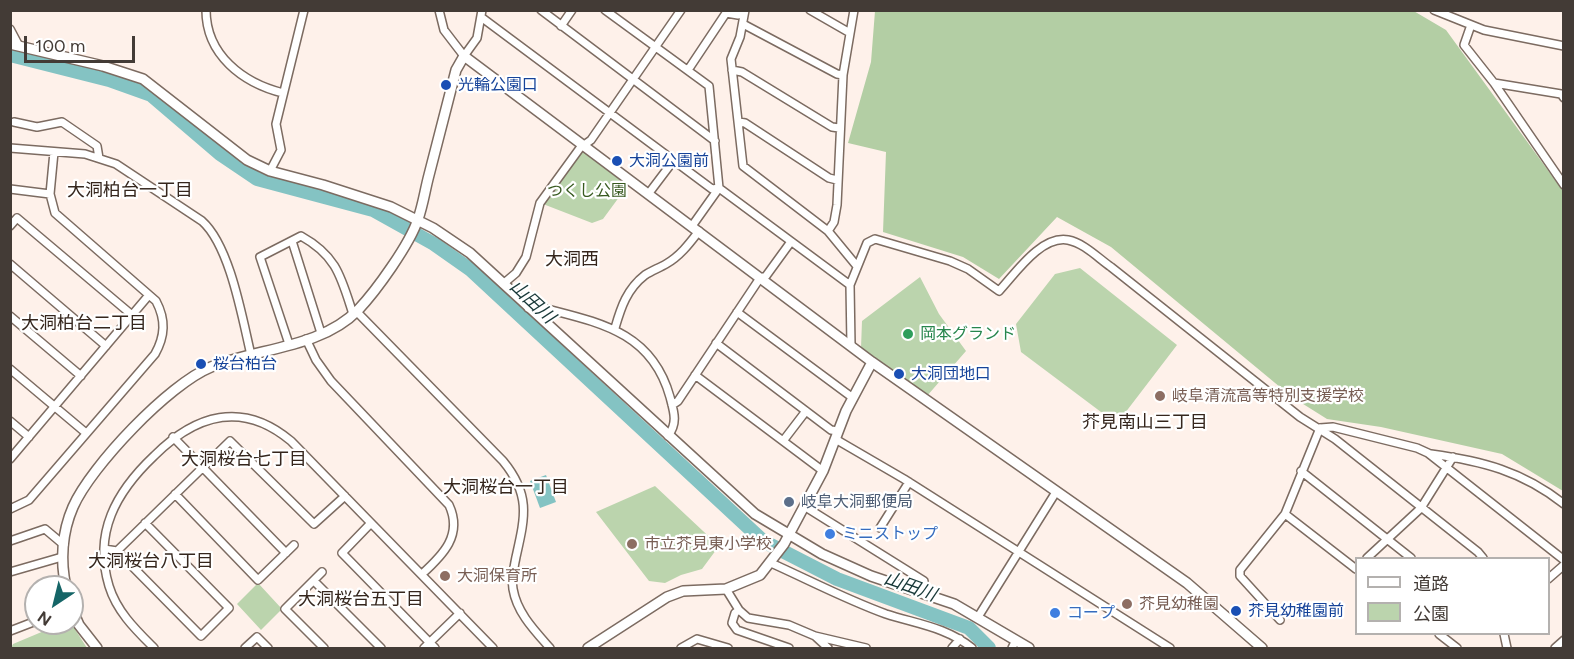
<!DOCTYPE html>
<meta charset="utf-8">
<style>
body{margin:0}
#map{position:relative;width:1574px;height:659px;overflow:hidden;background:#fef1ea;font-family:Figtree,"Noto Sans JP",sans-serif}
canvas{display:block}
.frame{position:absolute;inset:0;border:12px solid #433b36;pointer-events:none}
.legend{position:absolute;left:1355px;top:557px;width:195px;height:78px;box-sizing:border-box;background:#fff;border:2px solid #b4b1af;margin:0;padding:8px 10px;list-style:none;font-size:18px;color:#433b36}
.legend li{display:flex;align-items:center;gap:12px;height:30px}
.legend b{width:30px;border:2px solid #b4b1af}
.north{position:absolute;left:24px;top:575px;width:60px;height:60px;box-sizing:border-box;background:#fff;border:2px solid #b4b1af;border-radius:50%;rotate:215deg;font-size:16px;font-weight:700;line-height:24px;text-align:center;color:#433b36}
.north::after{content:'';display:block;margin:auto;width:21px;height:27px;background:#156567;clip-path:polygon(50% 0,100% 100%,50% 72%,0 100%)}
.scale{position:absolute;left:24px;top:36px;width:111px;height:27px;box-sizing:border-box;border:3px solid #433b36;border-top:0;padding-left:8px;font-size:18px;line-height:21px;white-space:nowrap;color:#433b36;-webkit-text-stroke:4px #fff;paint-order:stroke}
</style>
<div id="map">
<canvas width="1574" height="659"></canvas>
<div class="frame"></div>
<ul class="legend">
<li><b style="height:8px;background:#fff"></b>道路</li>
<li><b style="height:16px;background:#bbd4ad"></b>公園</li>
</ul>
<div class="north">N</div>
<div class="scale">100 m</div>
</div>
<script>
const ctx = document.querySelector('canvas').getContext('2d');
ctx.lineJoin = 'round';
function fillPath(path, color) {
  ctx.fillStyle = color;
  ctx.fill(path, 'evenodd');
}
function trace(path, color, width, dash) {
  ctx.strokeStyle = color;
  ctx.lineWidth = width;
  ctx.lineCap = dash ? 'butt' : 'round';
  ctx.setLineDash(dash || []);
  ctx.stroke(path);
}
function label(font, color, halo, rows, align = 'center') {
  ctx.font = font + ' Figtree,"Noto Sans JP",sans-serif';
  ctx.lineWidth = 4.5;
  ctx.setLineDash([]);
  ctx.textBaseline = 'middle';
  ctx.strokeStyle = halo;
  ctx.fillStyle = color;
  for (const [text, x, y, turn = 0] of rows) {
    ctx.save();
    ctx.translate(x, y);
    ctx.rotate((+turn || 0) * Math.PI / 180);
    ctx.textAlign = isNaN(turn) ? turn : align;
    if (halo) ctx.strokeText(text, 0, 0);
    ctx.fillText(text, 0, 0);
    ctx.restore();
  }
}
fillPath(new Path2D(`
 M581,150L628,185L603,219L592,223L543,204Z
 M1080,268L1177,345L1125,413L1105,415L1021,352L1016,324L1055,274Z
 M920,277L939,314L966,351L927,396L861,348L862,321Z
 M655,486L719,546L702,569L681,575L665,583L649,581L596,512Z
 M258,583L282,609L261,630L237,604Z
 M63,623H71L87,648H11L13,644Z`), '#bbd4ad');
fillPath(new Path2D(`
 M875,11L1412,10L1446,30L1563,191V491L1502,454L1381,427L1327,419L1292,397L1111,247L1057,217L999,279L963,257L883,232L886,152L848,143L871,62Z`), '#b3cea4');
fillPath(new Path2D(`
 M546,475L556,502L540,508L530,481Z`), '#84c3c3');
trace(new Path2D(`
 M10,55L109,80L151,95L220,154L257,179L373,210L434,244L471,270L763,541L837,579L969,628L989,648`), '#84c3c3', 14);
const street = new Path2D(`
 M206,10C206,55 243,83 283,93
 M439,10L444,30L464,56L477,38L482,10
 M541,10L715,141
 M605,10L709,86L719,188L692,226
 M745,10L740,37L731,59L743,166L828,231L856,265
 M810,10L850,33
 M1434,10L1484,30L1564,46
 M481,17L712,189L719,188L850,285
 M743,24L837,74L843,75
 M1471,25L1464,45L1494,83L1561,94L1564,98
 M561,26L572,10
 M10,29L19,46
 M688,70L726,13L738,15V10
 M732,70L742,72L832,127L839,128
 M1494,83L1564,185
 M14,122L37,127L62,122L97,146L99,158
 M739,122L745,123L829,178L837,180
 M10,148L85,154L116,164L202,221C230,246 242,317 251,355
 M270,171L281,150L276,124L304,10
 M10,189L50,194
 M649,193L674,160
 M10,226L17,218L132,315
 M828,231L834,222L837,205L843,75L854,10
 M292,241L321,333
 M10,264L106,346
 M503,284L516,273L526,257L540,203L580,148L591,140L681,10
 M528,308L536,306C595,322 651,329 670,397C674,412 678,423 668,436
 M356,311L503,461C531,495 525,517 516,557C514,568 511,578 513,589C517,613 535,631 550,648
 M737,312L853,398
 M10,316L81,376
 M615,328C621,307 627,289 645,275C651,271 659,268 666,264C680,256 689,244 699,231
 M306,339L316,360L331,381L449,505C463,535 443,555 422,574
 M716,343L831,430L838,431
 M289,344L260,257L301,236C337,256 341,277 353,314
 M851,345L850,285L867,243L875,239L950,261L968,269L999,291C1015,274 1041,235 1068,240C1084,243 1098,258 1111,267L1300,417L1335,439L1478,552L1483,558
 M10,369L86,433
 M695,375L823,471
 M672,405L678,401L760,278L766,276L790,243
 M10,421L29,437
 M1320,428L1333,427L1417,448L1428,453L1564,560
 M173,437L286,553
 M837,440L904,479L1170,648
 M783,441L806,411
 M1431,454C1482,461 1522,471 1564,504
 M10,459L149,295
 M1301,471L1411,558
 M175,494L258,580L294,545
 M804,506L924,581V594
 M10,509L29,500L155,354C165,336 166,320 156,301L55,213L50,194L54,152
 M1285,514L1356,569
 M371,523L342,553L435,648
 M880,528L909,482
 M10,541L45,529L64,545
 M104,549L117,551L201,636L229,608L145,523
 M117,551L230,441L314,524L345,496
 M1367,558L1421,508L1453,457
 M771,563C809,580 847,600 886,614C917,624 946,627 972,648
 M10,572L62,557
 M322,572L285,609L324,648
 M1548,579L1564,565
 M314,581L381,648
 M726,589L739,610L748,618L789,625L815,636L828,648
 M739,610L735,613L732,623L737,630L789,648
 M978,617L1056,492
 M1280,620L1240,576V570L1285,514L1320,428
 M10,631L36,621
 M1439,634L1457,648
 M1504,634L1507,648
 M815,636L866,648
 M154,648C136,630 117,612 109,586C93,533 116,492 154,456C195,415 242,400 291,441L493,648
 M245,648L257,637L268,648
 M424,648L460,613
 M681,648L697,639L728,648
 M952,648L960,639
 M1012,648L1016,640
 M1555,648L1564,640`);
const secondary = new Path2D(`
 M10,44L103,66L143,79L247,160L270,171L323,185L391,207L433,228L470,253L755,514L822,554L871,576L954,604L1029,648
 M66,587C60,561 62,532 73,507C91,466 169,384 211,367C258,348 321,348 358,310C376,291 410,244 418,219C423,205 425,190 429,175C438,140 447,105 456,70L464,56L872,362L1187,583L1262,648
 M72,609L79,625L97,648
 M588,648L667,597L683,591L726,589L760,575L784,544L823,471L846,411L872,362`);
trace(street, '#7c6b61', 10);
trace(secondary, '#7c6b61', 12);
trace(street, '#fff', 7);
trace(secondary, '#fff', 9);
for (const [x, y, r, color] of [
 [446,85,6,"#1a4fb4"],
 [617,161,6,"#1a4fb4"],
 [908,334,6,"#2e9e5b"],
 [201,364,6,"#1a4fb4"],
 [899,374,6,"#1a4fb4"],
 [1160,396,6,"#8d6e63"],
 [789,502,6,"#5c6f8a"],
 [830,534,6,"#3f7fe0"],
 [632,544,6,"#8d6e63"],
 [445,576,6,"#8d6e63"],
 [1127,604,6,"#8d6e63"],
 [1236,611,6,"#1a4fb4"],
 [1055,613,6,"#3f7fe0"]
]) {
  const dot = new Path2D();
  dot.arc(x, y, r, 0, 2 * Math.PI);
  ctx.fillStyle = color;
  ctx.fill(dot);
  trace(dot, '#fff', 2);
}
label('16px', '#164399', '#fff', [
 ["光輪公園口",458,85],
 ["大洞公園前",629,161],
 ["桜台柏台",213,364],
 ["大洞団地口",911,374],
 ["芥見幼稚園前",1248,611]
], 'left');
label('16px', '#385a20', '#fff', [
 ["つくし公園",587,191]
]);
label('16px', '#27864d', '#fff', [
 ["岡本グランド",920,334]
], 'left');
label('16px', '#785e54', '#fff', [
 ["岐阜清流高等特別支援学校",1172,396],
 ["市立芥見東小学校",644,544],
 ["大洞保育所",457,576],
 ["芥見幼稚園",1139,604]
], 'left');
label('16px', '#4e5e75', '#fff', [
 ["岐阜大洞郵便局",801,502]
], 'left');
label('16px', '#366cbe', '#fff', [
 ["ミニストップ",842,534],
 ["コープ",1067,613]
], 'left');
label('18px', '#35261d', '#fff', [
 ["大洞柏台一丁目",130,191],
 ["大洞西",572,260],
 ["大洞柏台二丁目",84,324],
 ["芥見南山三丁目",1145,423],
 ["大洞桜台七丁目",244,460],
 ["大洞桜台一丁目",506,488],
 ["大洞桜台八丁目",151,562],
 ["大洞桜台五丁目",361,600]
]);
label('italic 18px', '#173737', '#fff', [
 ["山田川",532,302,43],
 ["山田川",910,587,20]
]);
</script>
